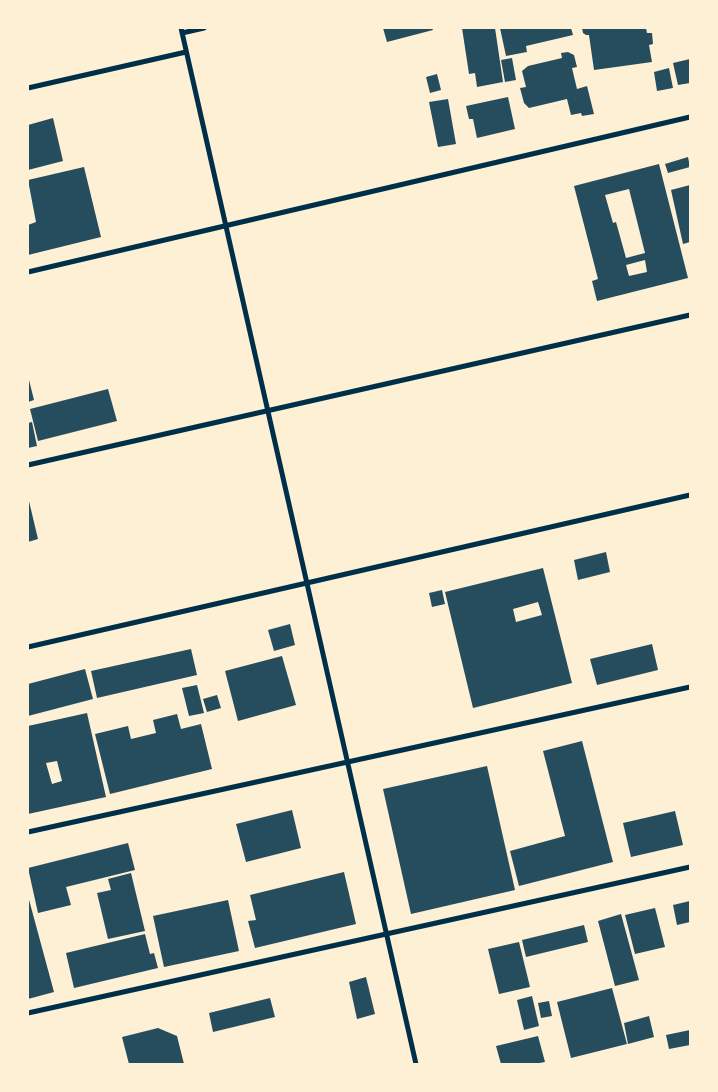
<!DOCTYPE html>
<style>
body{margin:0}
#map{position:relative;width:718px;height:1092px;overflow:hidden;background:#fdf0d5;font-family:Manrope,sans-serif}
canvas{display:block}
.frame{position:absolute;inset:0;border:29px solid #fdf0d5;pointer-events:none}
</style>
<div id="map">
<canvas width="718" height="1092"></canvas>
<div class="frame"></div>
</div>
<script>
const ctx = document.querySelector('canvas').getContext('2d');
ctx.lineJoin = 'round';
function fillPath(path, color) {
  ctx.fillStyle = color;
  ctx.fill(path, 'evenodd');
}
function trace(path, color, width, dash) {
  ctx.strokeStyle = color;
  ctx.lineWidth = width;
  ctx.lineCap = dash ? 'butt' : 'round';
  ctx.setLineDash(dash || []);
  ctx.stroke(path);
}
fillPath(new Path2D(`
 M383,28H432L433,30L387,42Z
 M462,28H495L503,82L477,87L475,73L469,74Z
 M500,28H571L573,35L526,46L527,52L506,56Z
 M582,28H646L647,33H652L653,44L649,45L652,62L594,70L589,35H586L583,33Z
 M568,52L574,55L577,67L572,68L577,89L587,86L594,114L582,116L581,113L571,115L567,99L529,108L524,103L520,88L526,87L522,71L528,66L562,58L561,53Z
 M512,58L516,80L505,82L501,60Z
 M690,59V83L678,85L673,63Z
 M669,68L673,88L657,91L654,72Z
 M437,74L441,90L430,93L426,77Z
 M508,97L515,129L477,138L473,119H469L466,106Z
 M448,99L456,144L438,147L429,102Z
 M53,118L63,161L28,170V125Z
 M688,157L690,167L668,173L665,164Z
 M659,164L688,278L597,301L592,281L598,279L574,186ZM629,189L645,253L626,258L616,222L613,223L605,195ZM645,260L647,272L629,276L626,265Z
 M84,167L101,237L28,255V225L36,222L28,180Z
 M690,185V242L683,244L671,190Z
 M28,376L34,400L28,402Z
 M108,389L117,421L38,441L30,409Z
 M32,422L37,446L28,448V423Z
 M28,497L38,539L28,542Z
 M606,552L610,572L578,580L574,560Z
 M543,568L572,683L473,708L445,592ZM538,602L542,615L516,622L513,609Z
 M442,590L445,604L432,607L429,593Z
 M290,624L295,645L274,651L268,630Z
 M652,644L658,670L597,685L590,659Z
 M191,649L197,675L97,698L91,671Z
 M282,656L296,705L238,721L225,671Z
 M85,669L93,699L28,716V684Z
 M197,685L204,713L189,716L182,688Z
 M217,695L221,708L207,712L203,699Z
 M87,713L106,797L28,814V726ZM57,761L62,781L52,784L46,763Z
 M177,714L181,729L201,724L212,769L110,794L95,734L128,726L131,739L156,733L153,720Z
 M582,741L613,862L519,886L510,851L565,836L543,751Z
 M487,766L515,890L411,914L383,789Z
 M292,810L301,848L246,862L236,824Z
 M675,811L683,845L631,857L623,823Z
 M128,843L135,870L66,887L71,905L38,913L28,868Z
 M344,872L356,924L255,948L248,921L256,920L250,895Z
 M131,873L145,931L108,939L97,893L111,890L108,879Z
 M28,896L54,992L28,999Z
 M228,900L239,951L164,967L153,916Z
 M690,901V922L677,925L673,905Z
 M655,908L665,947L635,954L625,915Z
 M621,914L639,980L615,986L598,921Z
 M584,925L588,942L526,957L522,940Z
 M145,934L150,954L154,953L158,968L74,988L66,953Z
 M519,942L530,987L499,994L488,949Z
 M366,977L375,1014L357,1019L349,982Z
 M612,988L627,1044L571,1058L557,1002Z
 M532,996L539,1026L524,1030L517,1000Z
 M270,998L275,1017L213,1032L209,1013Z
 M549,1001L552,1016L541,1018L538,1003Z
 M649,1016L654,1037L628,1044L624,1023Z
 M158,1028L177,1036L184,1064H129L122,1037Z
 M690,1030V1045L669,1049L666,1035Z
 M538,1036L545,1062L534,1064H501L496,1046Z`), '#264d5e');
trace(new Path2D(`
 M181,28L416,1064
 M182,33L204,28
 M28,88L186,52
 M28,272L690,117
 M28,465L690,315
 M28,647L690,495
 M28,832L690,687
 M28,1013L690,867`), '#003049', 5);
</script>
